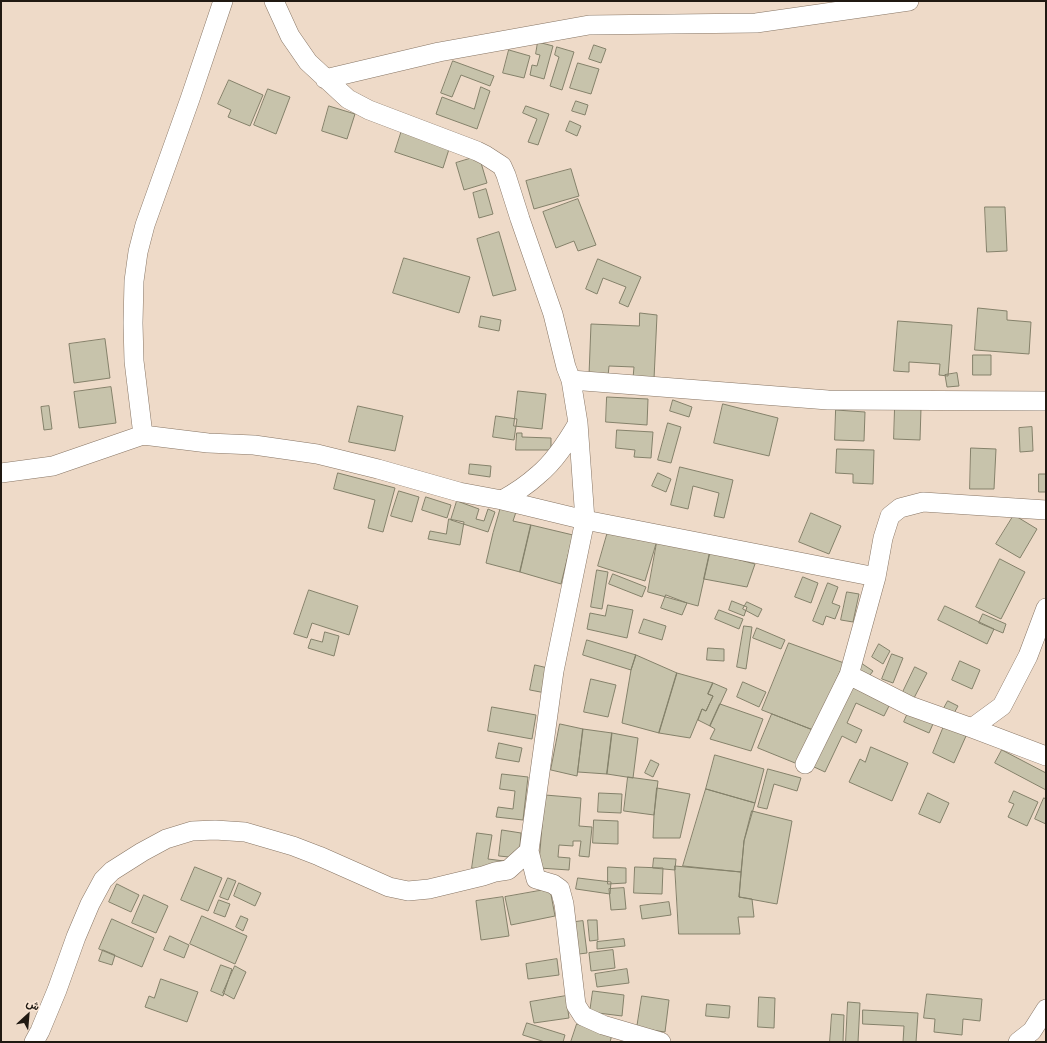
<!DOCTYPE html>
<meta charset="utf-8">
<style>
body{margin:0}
#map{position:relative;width:1047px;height:1043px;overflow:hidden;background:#eedac8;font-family:"Open Sans",Vazirmatn,sans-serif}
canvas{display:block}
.frame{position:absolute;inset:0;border:2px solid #201912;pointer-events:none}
.north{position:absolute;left:8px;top:995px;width:40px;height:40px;-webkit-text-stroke:3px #fce7d5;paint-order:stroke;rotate:26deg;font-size:11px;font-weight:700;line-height:16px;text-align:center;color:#201912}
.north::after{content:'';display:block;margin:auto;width:14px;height:18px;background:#201912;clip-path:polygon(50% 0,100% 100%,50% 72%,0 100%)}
</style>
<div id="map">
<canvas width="1047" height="1043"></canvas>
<div class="frame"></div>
<div class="north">ش</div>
</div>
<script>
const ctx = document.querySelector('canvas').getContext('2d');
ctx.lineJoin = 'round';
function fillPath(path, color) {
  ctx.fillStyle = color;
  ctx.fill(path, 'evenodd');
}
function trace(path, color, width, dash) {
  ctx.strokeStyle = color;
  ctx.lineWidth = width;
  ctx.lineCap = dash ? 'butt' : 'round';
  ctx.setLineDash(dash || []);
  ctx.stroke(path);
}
const building = new Path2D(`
 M538,42L553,46L544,79L530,75L532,65L537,66L540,55L536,54Z
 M594,45L606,49L601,63L589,59Z
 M557,47L574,52L562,90L550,86L559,57L555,55Z
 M509,50L530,56L524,78L503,73Z
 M453,61L494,76L490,86L461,75L452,97L441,93Z
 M578,63L599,69L591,94L570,88Z
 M229,80L263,95L250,126L228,117L231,110L218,104Z
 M481,87L490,91L477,129L436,114L442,97L474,109Z
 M268,89L290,97L276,134L254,125Z
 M576,101L588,105L585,115L572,111Z
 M329,106L355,114L347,139L322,131Z
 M526,106L549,114L538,145L528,142L537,119L523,113Z
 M570,121L581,126L577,136L566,131Z
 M402,130L450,146L443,168L395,152Z
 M479,156L487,183L464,190L456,163Z
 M571,169L579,196L534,209L526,181Z
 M486,189L493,214L479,218L473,193Z
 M578,199L596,245L578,251L574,241L556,248L543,212Z
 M985,207H1005L1007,251L987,252Z
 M499,232L516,290L493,296L477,239Z
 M404,258L470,277L459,313L393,293Z
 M598,259L641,277L628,307L619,303L626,287L603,278L597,294L586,289Z
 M978,308L1007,311V320L1031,322L1029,354L975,350Z
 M640,313L657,315L654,379L633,378L634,367L609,366L608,376L589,375L591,324L639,326Z
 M481,316L501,320L499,331L479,327Z
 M898,321L952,325L948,376L939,375L940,364L909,362V372L894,371Z
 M105,339L110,378L74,383L69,344Z
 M973,355H991V375H973Z
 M957,373L959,386L947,387L945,375Z
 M111,387L116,423L79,428L74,392Z
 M518,391L546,394L542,429L514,426Z
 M607,397L648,399L647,425L606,422Z
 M673,400L692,407L689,417L670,411Z
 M723,404L778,418L769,456L714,443Z
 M49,406L52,429L44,430L41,407Z
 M358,406L403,416L395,451L349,442Z
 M895,407L921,408L920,440L894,439Z
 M836,410L865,412L864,441L835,440Z
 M496,416L517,419L514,440L493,437Z
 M668,423L681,427L671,463L658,460Z
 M1032,427L1033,451L1020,452L1019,428Z
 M617,430L653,432L651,458L634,457L635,450L616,448Z
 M517,433H522V437L551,438V450H516Z
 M971,448L996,449L994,489H970Z
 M837,449L874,450L873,484L853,483V474L836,473Z
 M470,464L491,466L490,477L469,474Z
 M680,467L733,480L724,518L714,516L719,493L693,486L688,509L671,505Z
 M338,473L395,488L383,532L368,528L375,500L334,489Z
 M658,473L671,479L666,492L652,486Z
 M1039,474H1046V492H1039Z
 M399,491L419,497L412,522L391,516Z
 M426,497L451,505L447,518L422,510Z
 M457,501L479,509L476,519L484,521L488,509L495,512L488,532L451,520Z
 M501,507L516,512L513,521L531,525L520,572L486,563L493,533Z
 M811,513L841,526L829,554L799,542Z
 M1014,515L1037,529L1020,558L996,544Z
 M449,519L464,522L460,545L428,539L430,531L446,534Z
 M611,521L658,537L645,581L598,566Z
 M531,525L573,535L561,584L520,572Z
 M658,537L710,552L698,606L648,592Z
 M710,552L755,564L747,587L704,579Z
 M1000,559L1025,572L1001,619L976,607Z
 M597,570L608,572L602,609L591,607Z
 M613,574L646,587L642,597L609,584Z
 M803,577L818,583L811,603L795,597Z
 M828,583L838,587L832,603L840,606L835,619L826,616L823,625L813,621Z
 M309,590L358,606L349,635L312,623L307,638L294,634Z
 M847,592L859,594L853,622L841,620Z
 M666,595L687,603L682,615L661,608Z
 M732,601L747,607L744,616L729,610Z
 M747,602L762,609L758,617L743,609Z
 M608,605L633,610L627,638L587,629L590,613L605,616Z
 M945,606L994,629L987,644L938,620Z
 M719,610L743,619L739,629L715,619Z
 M983,614L1006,624L1003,633L979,623Z
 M644,619L666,626L662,640L639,633Z
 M744,626L752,627L746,669L737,667Z
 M757,628L785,640L781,649L753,638Z
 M325,632L339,636L334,656L308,648L311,639L322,642Z
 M587,640L636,655L631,670L583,655Z
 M789,643L844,663L813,730L762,710Z
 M879,644L890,651L883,664L872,657Z
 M708,648L724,649V661L707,660Z
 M892,654L903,658L893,683L882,679Z
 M636,655L677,673L659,733L622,723L631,670Z
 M960,661L980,670L972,689L952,680Z
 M861,663L873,671L867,679L856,671Z
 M535,665L561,671L556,695L530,690Z
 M915,667L927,673L914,698L903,692Z
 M677,673L713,683L708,694L713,696L706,711L702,709L690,738L659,733Z
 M591,679L616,685L608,717L584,712Z
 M743,682L766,692L759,707L737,697Z
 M713,683L727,689L710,726L698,720L702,709L706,711L713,696L708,694Z
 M850,685L890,704L884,716L856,703L847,723L862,730L856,743L842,736L825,772L812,766Z
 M948,701L958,706L953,715L943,710Z
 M720,704L763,719L751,751L710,739L715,729L710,726Z
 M911,706L936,717L929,733L904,722Z
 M492,707L536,715L532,739L488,731Z
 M772,714L813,730L800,765L758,748Z
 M560,724L583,729L577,776L551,770Z
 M944,726L966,736L954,763L933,753Z
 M583,729L612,733L607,774L578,772Z
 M612,733L638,738L633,778L607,774Z
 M499,743L522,748L519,762L496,758Z
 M871,747L908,763L892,801L849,782L860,759L865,762Z
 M1002,750L1046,773V790L995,763Z
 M715,755L764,769L755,803L706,789Z
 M651,760L659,764L653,777L645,773Z
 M768,769L801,778L797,791L774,784L767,809L758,807Z
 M502,774L528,777L523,820L496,817L498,807L513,809L515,791L500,789Z
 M628,777L658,781L654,815L624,811Z
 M657,788L690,794L680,838H653L654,815Z
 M706,789L755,803L744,841L741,872L683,866Z
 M1014,791L1038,802L1027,826L1008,817L1014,804L1009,802Z
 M599,793L622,794L621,813L598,812Z
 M928,793L949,803L940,823L919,814Z
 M545,795L581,798L579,826L592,827L589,857L579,856L581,841H573V846L559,845L558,857L570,858L569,870L539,868Z
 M1044,798L1046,799V824L1035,819Z
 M752,811L792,821L777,904L739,897L744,841Z
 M594,820L618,821V844L593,843Z
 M502,830L521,833L519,858L499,856Z
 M477,833L492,835L488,859L512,862L510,873L472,868Z
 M654,858L676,859L675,870L653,868Z
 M675,866L741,872L739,897L752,899L754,917H738L740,934H679Z
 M195,867L222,878L208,911L181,900Z
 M608,867L626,868V883L608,884Z
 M635,867L663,868L662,894L634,893Z
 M228,878L236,881L228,900L220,897Z
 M578,878L611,882L610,894L576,889Z
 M239,883L261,893L255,906L234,896Z
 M117,884L139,895L131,912L109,902Z
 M624,888L626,909L611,910L609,889Z
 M550,889L555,916L511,925L505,897Z
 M144,895L168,906L156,933L132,923Z
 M503,897L509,936L481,940L476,901Z
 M219,900L230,904L225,917L214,913Z
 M669,902L671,915L642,919L640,906Z
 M202,916L247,936L235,964L190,944Z
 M241,916L248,919L243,931L236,927Z
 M112,919L154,938L142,967L99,949Z
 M588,920H597L598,940L590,941Z
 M583,921L587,953L579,954L575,922Z
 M170,936L189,945L184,958L164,950Z
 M624,939L625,946L597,949V942Z
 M103,950L115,955L112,965L99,961Z
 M613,950L615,968L591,971L589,953Z
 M557,959L559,975L528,979L526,964Z
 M221,965L232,969L223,996L211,991Z
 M235,966L246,972L234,999L223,993Z
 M627,969L629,983L597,987L595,974Z
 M161,979L198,992L187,1022L145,1007L149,996L154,998Z
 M593,991L624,995L622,1016L590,1012Z
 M927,994L982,999L980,1021L963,1019L962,1035L934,1032L935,1019L924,1018Z
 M566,996L569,1018L534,1023L530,1002Z
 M642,996L669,1000L665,1032L637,1028Z
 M759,997L775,998L774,1028L758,1027Z
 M848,1002L860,1003L858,1042H846Z
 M707,1004L730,1006L729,1018L706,1016Z
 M863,1010L918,1013L916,1042H903L904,1026L863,1024Z
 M832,1014L844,1015L843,1042H830Z
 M527,1023L565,1035L563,1042H545L523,1035Z
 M577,1024L612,1035L610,1042H571Z`);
fillPath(building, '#c7c3ab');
trace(building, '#84816a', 1);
const minor = new Path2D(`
 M274,1L290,36L308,62L348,99L369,110L477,151L485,155L502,166L506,175L520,219L553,314L566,367L571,380L578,423L585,520L876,577
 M325,79L439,52L589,25L756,23L909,1
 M571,380L828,400L1046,401
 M143,435L134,361L133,323L134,281L138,252L145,225L190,99L223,1
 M1,473L53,466L143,435L208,443L254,445L317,454L378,469L459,492L502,500L585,520L554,671L529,851L508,870L495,872L483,876L429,889L408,891L389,887L319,856L293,846L245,832L215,830L192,831L166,839L142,852L112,871L103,880L90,904L76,937L57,990L40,1031L34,1042
 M502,500C515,493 527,485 538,475C555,461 567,442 578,423
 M849,675L910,706L972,728L1046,756
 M972,728L1002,706L1028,656L1046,608
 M805,764L849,675L876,577L883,538L890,516L900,508L923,502L1046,510
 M529,851L536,879L553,884L560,889L564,904L576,1005L583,1016L603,1025L661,1042
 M1018,1042L1032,1031L1046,1009`);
trace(minor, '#877564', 20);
trace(minor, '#fff', 19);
</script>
